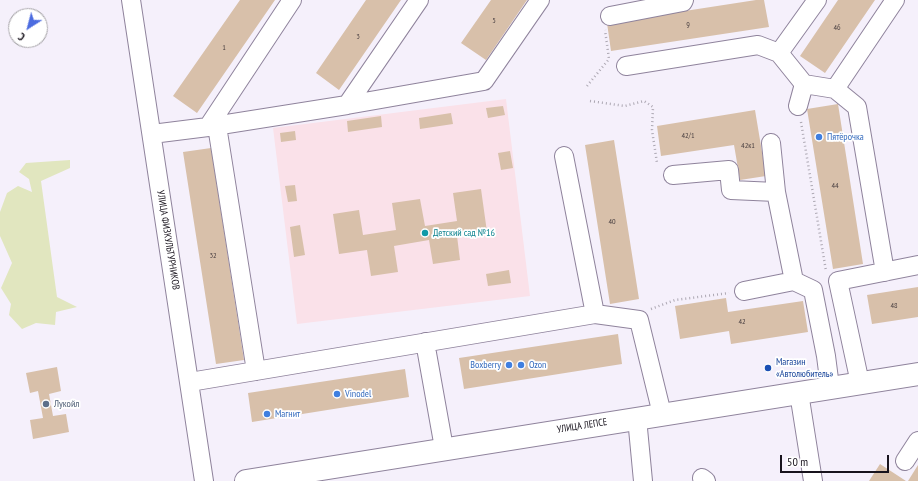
<!DOCTYPE html>
<meta charset="utf-8">
<style>
body{margin:0}
#map{position:relative;width:918px;height:481px;overflow:hidden;background:#f5f0fb;font-family:"PT Sans Narrow",sans-serif}
canvas{display:block}
.north{position:absolute;left:8px;top:8px;width:40px;height:40px;box-sizing:border-box;background:#fff;border:1px solid #a3a1a5;border-radius:50%;rotate:216deg;font-size:11px;font-weight:700;line-height:16px;text-align:center;color:#18131d}
.north::after{content:'';display:block;margin:auto;width:14px;height:18px;background:#4c6ce0;clip-path:polygon(50% 0,100% 100%,50% 72%,0 100%)}
.scale{position:absolute;left:780px;top:455px;width:109px;height:18px;box-sizing:border-box;border:2px solid #18131d;border-top:0;padding-left:5px;font-size:12px;line-height:14px;white-space:nowrap;color:#18131d;-webkit-text-stroke:3px #fff;paint-order:stroke}
</style>
<div id="map">
<canvas width="918" height="481"></canvas>
<div class="north">С</div>
<div class="scale">50 m</div>
</div>
<script>
const ctx = document.querySelector('canvas').getContext('2d');
ctx.lineJoin = 'round';
function fillPath(path, color) {
  ctx.fillStyle = color;
  ctx.fill(path, 'evenodd');
}
function trace(path, color, width, dash) {
  ctx.strokeStyle = color;
  ctx.lineWidth = width;
  ctx.lineCap = dash ? 'butt' : 'round';
  ctx.setLineDash(dash || []);
  ctx.stroke(path);
}
function label(font, color, halo, rows, align = 'center') {
  ctx.font = font + ' "PT Sans Narrow",sans-serif';
  ctx.lineWidth = 3.5;
  ctx.setLineDash([]);
  ctx.textBaseline = 'middle';
  ctx.strokeStyle = halo;
  ctx.fillStyle = color;
  for (const [text, x, y, turn = 0] of rows) {
    ctx.save();
    ctx.translate(x, y);
    ctx.rotate((+turn || 0) * Math.PI / 180);
    ctx.textAlign = isNaN(turn) ? turn : align;
    if (halo) ctx.strokeText(text, 0, 0);
    ctx.fillText(text, 0, 0);
    ctx.restore();
  }
}
fillPath(new Path2D(`
 M506,99L530,296L297,324L273,128Z`), '#fae1e9');
fillPath(new Path2D(`
 M70,160V168L41,181L57,297L77,307L56,312L55,325L36,323L22,329L9,315L11,304L1,288L12,263L0,236V212L7,193L18,186L32,192L29,179L19,172L26,163Z`), '#e1e6bf');
fillPath(new Path2D(`
 M240,0H275L197,113L173,96Z
 M366,0H401L339,90L316,73Z
 M491,0H527L486,60L461,43Z
 M756,0H764L769,27L611,51L607,23Z
 M838,0H875L825,73L800,56Z
 M838,104L863,264L833,269L807,109Z
 M503,106L505,115L488,118L486,108Z
 M755,110L766,176L740,180L734,145L661,156L657,126Z
 M451,113L453,124L420,129L419,118Z
 M381,116L382,127L348,132L347,121Z
 M295,131L296,140L281,142L280,133Z
 M614,140L639,299L610,304L585,145Z
 M211,148L244,360L216,364L183,152Z
 M510,151L513,168L501,170L498,153Z
 M295,185L297,201L288,202L285,186Z
 M481,189L487,232L457,236L460,260L433,264L429,240L394,246L398,272L371,276L367,250L339,254L333,214L359,210L363,235L396,230L392,203L420,199L425,226L457,221L453,193Z
 M300,225L305,255L294,257L290,227Z
 M509,270L511,283L488,286L486,274Z
 M918,287V317L872,324L867,295Z
 M726,298L728,312L803,301L808,332L731,344L729,331L680,339L675,306Z
 M618,334L622,364L464,389L459,358Z
 M57,367L61,391L49,394L53,416L66,414L69,432L33,439L30,420L43,418L38,391L30,393L26,373Z
 M405,369L409,397L252,422L248,393Z
 M880,464L906,481H869Z
 M918,465V481H908Z`), '#d8c0aa');
const minor = new Path2D(`
 M131,0L204,481
 M292,0L208,127L347,105L419,0
 M610,16L683,2L684,0
 M779,53L804,84L835,89
 M626,66L758,45L779,53L817,0
 M347,105L484,81L540,0
 M798,106L804,84
 M217,126L256,371
 M152,134L208,127
 M771,143L776,192L794,281
 M564,156L595,314
 M673,175L729,170L731,190L776,192
 M885,272L857,107L835,89L895,0
 M744,291L794,281L813,290L826,356L830,387
 M425,342L444,448
 M190,382L595,314L639,320L662,414
 M860,383L838,281L918,265
 M799,393L813,481
 M637,418L643,481
 M905,461L918,441
 M702,478L706,481`);
const major = new Path2D(`
 M246,481L918,374`);
trace(minor, '#8f839c', 20);
trace(major, '#8f839c', 24);
trace(new Path2D(`
 M587,86L609,59L605,30
 M590,101L625,106L644,101L653,107L652,130L657,163
 M801,122L826,271
 M651,309L675,300L729,293`), '#ada8b3', 2.5, [1, 3]);
trace(minor, '#fff', 18);
trace(major, '#fff', 22);
for (const [x, y, r, color] of [
 [819,137,4,"#3f7fe0"],
 [425,233,4,"#0f9aa8"],
 [509,365,4,"#3f7fe0"],
 [521,365,4,"#3f7fe0"],
 [768,368,4,"#1a4fb4"],
 [337,394,4,"#3f7fe0"],
 [46,404,4,"#5c6f8a"],
 [267,414,4,"#3f7fe0"]
]) {
  const dot = new Path2D();
  dot.arc(x, y, r, 0, 2 * Math.PI);
  ctx.fillStyle = color;
  ctx.fill(dot);
  trace(dot, '#fff', 1.5);
}
label('8px', '#483e40', null, [
 ["5",494,21],
 ["9",688,25],
 ["46",837,28],
 ["3",358,37],
 ["1",224,48],
 ["42/1",688,136],
 ["42к1",748,146],
 ["44",835,186],
 ["40",612,222],
 ["32",213,256],
 ["48",894,306],
 ["42",742,322]
]);
label('10px', '#366cbe', '#fff', [
 ["Пятёрочка",827,137],
 ["Boxberry",501,365,"right"],
 ["Ozon",529,365],
 ["Vinodel",345,394],
 ["Магнит",275,414]
], 'left');
label('10px', '#0d838f', '#fff', [
 ["Детский сад №16",433,233]
], 'left');
label('10px', '#18131d', '#fff', [
 ["УЛИЦА ФИЗКУЛЬТУРНИКОВ",168,240,81],
 ["УЛИЦА ЛЕПСЕ",582,426,-9]
]);
label('10px', '#164399', '#fff', [
 ["Магазин",776,362],
 ["«Автолюбитель»",776,374]
], 'left');
label('10px', '#4e5e75', '#fff', [
 ["Лукойл",54,404]
], 'left');
</script>
